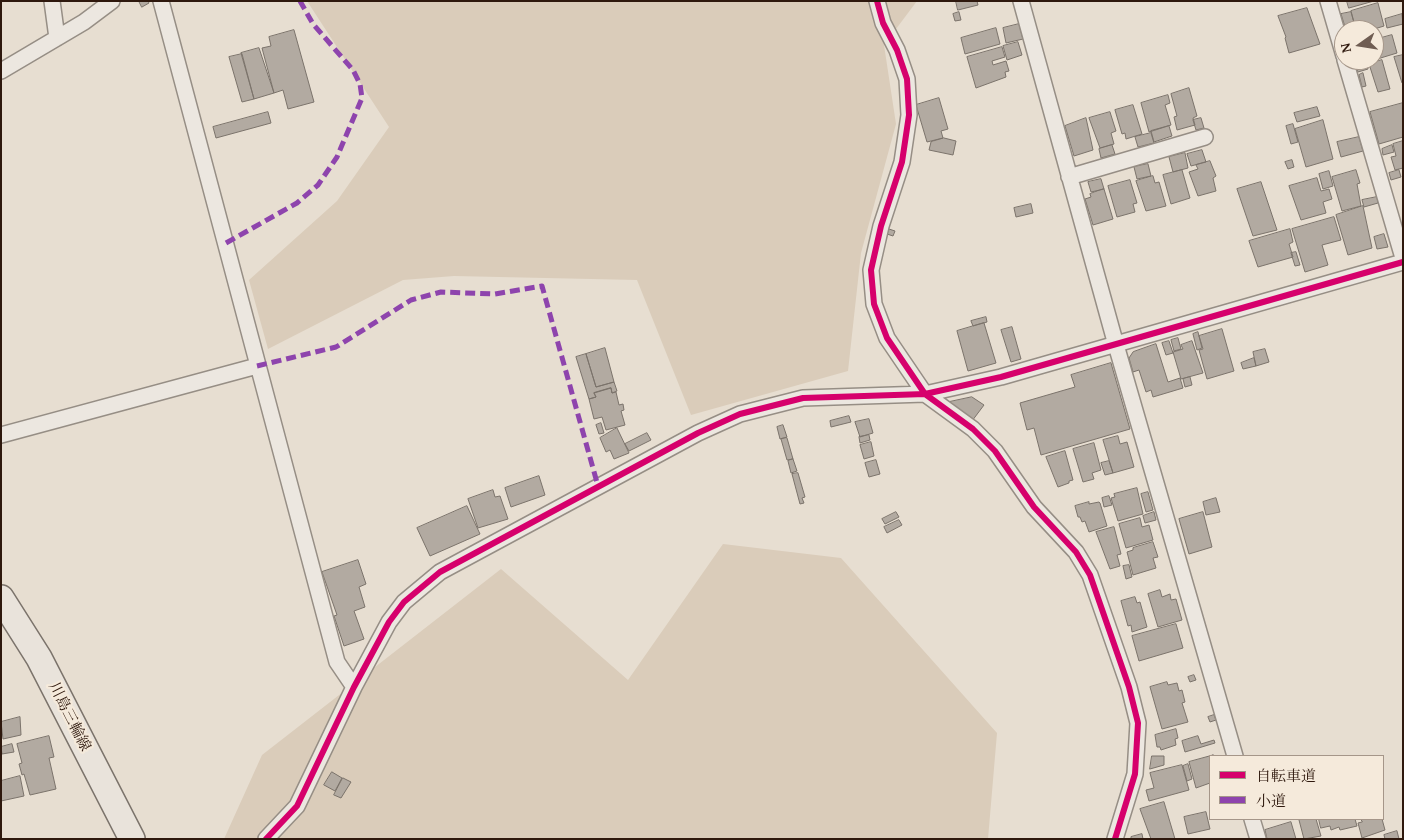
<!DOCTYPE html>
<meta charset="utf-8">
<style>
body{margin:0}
#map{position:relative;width:1404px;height:840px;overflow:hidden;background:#e7ded1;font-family:"Gentium Book Plus","Noto Serif JP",serif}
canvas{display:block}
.frame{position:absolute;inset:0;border:2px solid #2e180d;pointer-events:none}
.legend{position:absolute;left:1209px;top:755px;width:175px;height:65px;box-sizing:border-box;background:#f5eadb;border:1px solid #a59689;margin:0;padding:6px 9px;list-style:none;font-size:15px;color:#2e180d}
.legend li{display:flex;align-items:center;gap:10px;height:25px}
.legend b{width:25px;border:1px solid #a59689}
.north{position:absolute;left:1334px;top:20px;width:50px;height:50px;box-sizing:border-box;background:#f5eadb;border:1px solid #a59689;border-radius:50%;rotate:257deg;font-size:14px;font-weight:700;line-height:20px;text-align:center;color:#2e180d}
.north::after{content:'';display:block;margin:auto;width:18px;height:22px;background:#6f5d52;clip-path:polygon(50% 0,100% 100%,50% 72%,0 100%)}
</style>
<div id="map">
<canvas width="1404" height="840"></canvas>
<div class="frame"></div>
<ul class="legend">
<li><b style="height:6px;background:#d6006c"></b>自転車道</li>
<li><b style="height:6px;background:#8e44ad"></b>小道</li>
</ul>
<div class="north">N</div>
</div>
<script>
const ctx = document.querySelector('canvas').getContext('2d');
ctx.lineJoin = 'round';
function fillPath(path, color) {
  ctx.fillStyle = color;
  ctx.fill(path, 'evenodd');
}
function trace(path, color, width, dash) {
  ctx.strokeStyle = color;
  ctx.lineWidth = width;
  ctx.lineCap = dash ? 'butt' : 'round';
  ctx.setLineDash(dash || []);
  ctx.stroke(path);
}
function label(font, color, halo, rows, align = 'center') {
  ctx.font = font + ' "Gentium Book Plus","Noto Serif JP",serif';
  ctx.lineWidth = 4.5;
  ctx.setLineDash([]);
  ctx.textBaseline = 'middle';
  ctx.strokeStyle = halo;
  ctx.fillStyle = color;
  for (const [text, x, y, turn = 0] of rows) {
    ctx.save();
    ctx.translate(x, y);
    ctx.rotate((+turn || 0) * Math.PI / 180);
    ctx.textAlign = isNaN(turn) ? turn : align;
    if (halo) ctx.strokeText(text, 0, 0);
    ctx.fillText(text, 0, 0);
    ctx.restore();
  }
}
fillPath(new Path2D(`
 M307,1H917L884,45L896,124L861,253L848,371L691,415L637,280L454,276L403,280L268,349L249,280L337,201L389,127Z
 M723,544L841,558L997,733L988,839H224L262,755L501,569L628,680Z`), '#daccba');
const building = new Path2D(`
 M139,1H148L149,3L142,7Z
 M956,1H977L978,5L958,10Z
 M1347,1H1374L1349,8Z
 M1378,3L1384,26L1371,30H1356L1351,11Z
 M1307,8L1320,44L1289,53L1285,38L1286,37L1278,16Z
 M959,12L961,20L955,21L953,14Z
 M1351,12L1356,30H1346L1341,14Z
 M1402,14L1403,24L1387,28L1385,19Z
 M1019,24L1023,39L1006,43L1003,28Z
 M996,28L1000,44L965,54L961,38Z
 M294,30L314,102L288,109L283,90L274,93L262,48L271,46L269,37Z
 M1392,35L1397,53L1374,60V40Z
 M1018,42L1022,55L1007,60L1003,46Z
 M1002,47L1005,57L992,61L993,65L1006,61L1009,71L1005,72L1006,77L976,88L967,57Z
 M259,48L274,93L254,99L241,53Z
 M242,54L254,99L242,102L229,57Z
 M1403,55V83H1402L1394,57Z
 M1382,60L1390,89L1378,92L1369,64Z
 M1367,64L1368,69L1358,72L1356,67Z
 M1363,73L1366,86L1362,87L1359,75Z
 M1189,88L1197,116L1193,118L1195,125L1177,130L1174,117L1177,116L1171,94Z
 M1168,95L1170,103L1165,105L1171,125L1149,132L1141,103Z
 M939,98L948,129L941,131L943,138L927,142L916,105Z
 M1403,103V137L1379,144L1370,112Z
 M1133,105L1142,134L1126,139L1125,133L1122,134L1115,110Z
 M1317,107L1320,116L1297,122L1294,113Z
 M268,112L271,123L216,138L213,127Z
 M1110,112L1116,131L1111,133L1114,144L1100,148L1089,118Z
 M1086,118L1093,150L1074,156L1065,126Z
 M1201,118L1204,128L1196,130L1193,120Z
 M1323,120L1333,159L1306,167L1295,129Z
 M1293,124L1298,142L1291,144L1286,126Z
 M1169,126L1172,136L1154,142L1151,131Z
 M1151,133L1154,143L1138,147L1135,137Z
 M1359,137L1363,151L1341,157L1337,142Z
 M944,138L956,141L953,155L929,150L931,142Z
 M1403,141V168L1395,170L1391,157L1396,156L1393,144Z
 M1112,145L1115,154L1101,158L1099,149Z
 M1392,145L1394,152L1383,155L1382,149Z
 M1202,150L1206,162L1191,166L1187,154Z
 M1185,153L1188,168L1173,172L1169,157Z
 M1292,160L1294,167L1288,169L1285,162Z
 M1210,161L1216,176L1213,178L1216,191L1198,196L1189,172L1198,169L1196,165Z
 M1148,164L1151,176L1137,179L1134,167Z
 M1182,170L1190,198L1171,204L1163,175Z
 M1356,170L1360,183L1357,184L1361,206L1342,211L1332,177Z
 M1399,170L1401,177L1391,180L1389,173Z
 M1329,171L1333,186L1323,189L1319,174Z
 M1153,176L1155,183L1159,182L1166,206L1146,211L1136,181Z
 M1317,178L1321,191L1329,189L1332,199L1323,202L1326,213L1301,220L1289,186Z
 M1101,179L1104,189L1091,192L1088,182Z
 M1130,180L1137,203L1133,204L1135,212L1117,217L1108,186Z
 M1261,182L1277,230L1253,236L1237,189Z
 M1104,189L1113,219L1093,225L1085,199L1091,197L1090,194Z
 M1377,197L1378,203L1364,207L1362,200Z
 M1031,204L1033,213L1016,217L1014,208Z
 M1363,206L1372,248L1348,255L1336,215Z
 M1334,217L1341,240L1322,245L1328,265L1305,272L1292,229Z
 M889,229L895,231L893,236L887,234Z
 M1290,229L1293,242L1289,244L1293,257L1258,267L1249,241Z
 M1384,234L1388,247L1377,249L1374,237Z
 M1296,252L1300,265L1295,266L1291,253Z
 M986,317L987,322L973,326L971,321Z
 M984,323L996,363L968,371L957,331Z
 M1012,327L1021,359L1011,362L1001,330Z
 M1222,329L1234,371L1207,379L1199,350L1203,349L1199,336Z
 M1198,332L1202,348L1197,350L1193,334Z
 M1178,338L1181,349L1174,351L1171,340Z
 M1169,341L1173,353L1166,355L1162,343Z
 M1192,341L1203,373L1181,379L1173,352L1183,349L1181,345Z
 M1156,344L1168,382L1180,378L1183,388L1153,397L1151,390L1146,392L1139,370L1133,372L1129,358L1133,352Z
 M605,348L614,382L596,387L586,354Z
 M1265,349L1269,362L1256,366L1253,352Z
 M586,354L596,387L614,382L617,391L612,393L611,388L594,393L596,397L589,399L576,357Z
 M1254,358L1256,366L1243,369L1241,363Z
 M1111,363L1130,429L1041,455L1034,428L1027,430L1020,403L1075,387L1071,375Z
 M1190,377L1192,385L1185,387L1183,379Z
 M611,388L612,393L616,392L619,405L623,404L624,410L621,411L625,425L606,430L602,417L594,419L589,399L596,397L594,393Z
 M972,397L984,405L972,421L949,402Z
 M849,416L851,422L831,427L830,421Z
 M869,419L873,433L860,437L855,422Z
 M601,423L604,433L599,434L596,425Z
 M783,425L787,437L780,439L777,427Z
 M617,428L629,453L614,459L610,450L606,452L600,438Z
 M647,433L651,440L629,451L625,444Z
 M869,435L870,440L860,443L859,437Z
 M1118,436L1120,444L1127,442L1134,467L1113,473L1103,440Z
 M787,438L793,459L787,460L781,439Z
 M871,442L874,456L864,459L860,445Z
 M1094,443L1101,470L1092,473L1094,479L1083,482L1073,449Z
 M1065,451L1073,480L1069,481V483L1058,487L1046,457Z
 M793,459L797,471L791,473L788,461Z
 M876,460L880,474L869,477L865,463Z
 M1109,461L1113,473L1105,475L1101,463Z
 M798,473L805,497L802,498L804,503L800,504L792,474Z
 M539,476L545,495L511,507L505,488Z
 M1137,488L1143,514L1118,521L1111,498L1115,497L1114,494Z
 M493,490L495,497L500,496L508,519L478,528L468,499Z
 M1148,492L1153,510L1146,512L1141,494Z
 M1109,496L1112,505L1104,507L1102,498Z
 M1216,498L1220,512L1206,515L1203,502Z
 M1089,502V504L1099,502L1100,503L1107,526L1089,532L1085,521L1082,522L1080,517H1078L1075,506Z
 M467,506L480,534L430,556L417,528Z
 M896,512L899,517L885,524L882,519Z
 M1154,512L1156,520L1145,523L1143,516Z
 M1203,512L1212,547L1189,554L1179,519Z
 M1140,518L1142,527L1149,525L1153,540L1126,548L1119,524Z
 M899,520L902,525L887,533L884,527Z
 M1114,527L1121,554L1117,555L1120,566L1110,569L1096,532Z
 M1153,542L1158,557L1153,558L1156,568L1133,575L1127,552L1133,550V548Z
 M358,560L366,584L359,587L365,607L354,611L364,639L344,646L334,616L337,615L322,572Z
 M1129,565L1132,577L1126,579L1123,566Z
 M1160,590L1162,597L1170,594L1171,600L1176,599L1182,620L1158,627L1148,594Z
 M1135,597L1137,603L1140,602L1147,627L1132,632L1131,625L1128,626L1121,601Z
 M1176,624L1183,648L1139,661L1132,636Z
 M1194,675L1196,680L1190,682L1188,677Z
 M1167,682L1168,685L1177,683L1179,691L1182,690L1185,702L1182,703L1188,722L1162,729L1150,687Z
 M1214,715L1216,720L1210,722L1208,717Z
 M20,717L21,735L3,739L1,722Z
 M1176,729L1178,738L1175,739L1176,745L1161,750L1160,747H1157L1155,735Z
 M49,736L54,757L49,758L56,789L30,795L24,774L22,775L19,764L22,763L17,744Z
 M1198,736L1201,744L1214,740L1215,743L1185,752L1182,741Z
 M12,744L14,752L2,754L1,747Z
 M1213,755L1210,756V783L1196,788L1189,762Z
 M1152,756H1164V765L1150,769Z
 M1188,764L1192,779L1187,781L1183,766Z
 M1182,765L1189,790L1149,801L1146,790L1154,788L1150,773Z
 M332,772L342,778L335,791L324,785Z
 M20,776L24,796L1,801V781Z
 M343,778L351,782L341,798L334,795Z
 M1164,802L1175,839H1151L1140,809Z
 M1206,812L1210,829L1188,834L1184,817Z
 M1303,819H1316L1321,836L1304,839L1299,820Z
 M1319,819H1355L1357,826L1340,830L1339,827L1331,830L1330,826L1321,828Z
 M1361,819H1382L1385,830L1362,838L1358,823L1362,822Z
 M1291,822L1296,839H1267L1265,830Z
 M1397,831L1399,839H1385L1384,835Z
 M1142,834L1143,839H1131V837Z`);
fillPath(building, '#b2aaa1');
trace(building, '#7b736b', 1);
const minor = new Path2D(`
 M52,1L57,38
 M161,1L337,662L354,687
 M877,1L883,23L897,50L907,79L909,115L902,162L881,226L871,270L874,304L887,338L925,394L973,429L995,451L1034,507L1076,552L1090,575L1129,687L1138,723L1135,774L1115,839
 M1021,1L1116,345L1235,756
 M1328,1L1344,56
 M1345,60L1403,258
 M1,71L84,22L112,1
 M1069,177L1205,137
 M1,435L257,366
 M1252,819L1258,839
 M266,839L297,806L354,687L389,622L404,602L440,572L698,433L740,414L803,398L925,394L1001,377L1403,262`);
const primary = new Path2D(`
 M1,598L39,658L132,839`);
trace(minor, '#968e85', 18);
trace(primary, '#7b736b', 28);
trace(minor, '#ece7e0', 15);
trace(primary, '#e9e3db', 25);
trace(new Path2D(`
 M226,243L297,203L318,185L337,157L362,98L360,84L353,70L313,24L300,1
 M257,366L336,347L411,300L441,292L495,294L542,286L598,486`), '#8e44ad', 5, [10, 5]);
trace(new Path2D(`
 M877,1L883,23L897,50L907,79L909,115L902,162L881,226L871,270L874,304L887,338L925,394L973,429L995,451L1034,507L1076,552L1090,575L1129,687L1138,723L1135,774L1115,839
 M266,839L297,806L354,687L389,622L404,602L440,572L698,433L740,414L803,398L925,394L1001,377L1403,262`), '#d6006c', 6);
label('15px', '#2e180d', '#f5eadb', [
 ["川島三輪線",69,717,63]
]);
</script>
